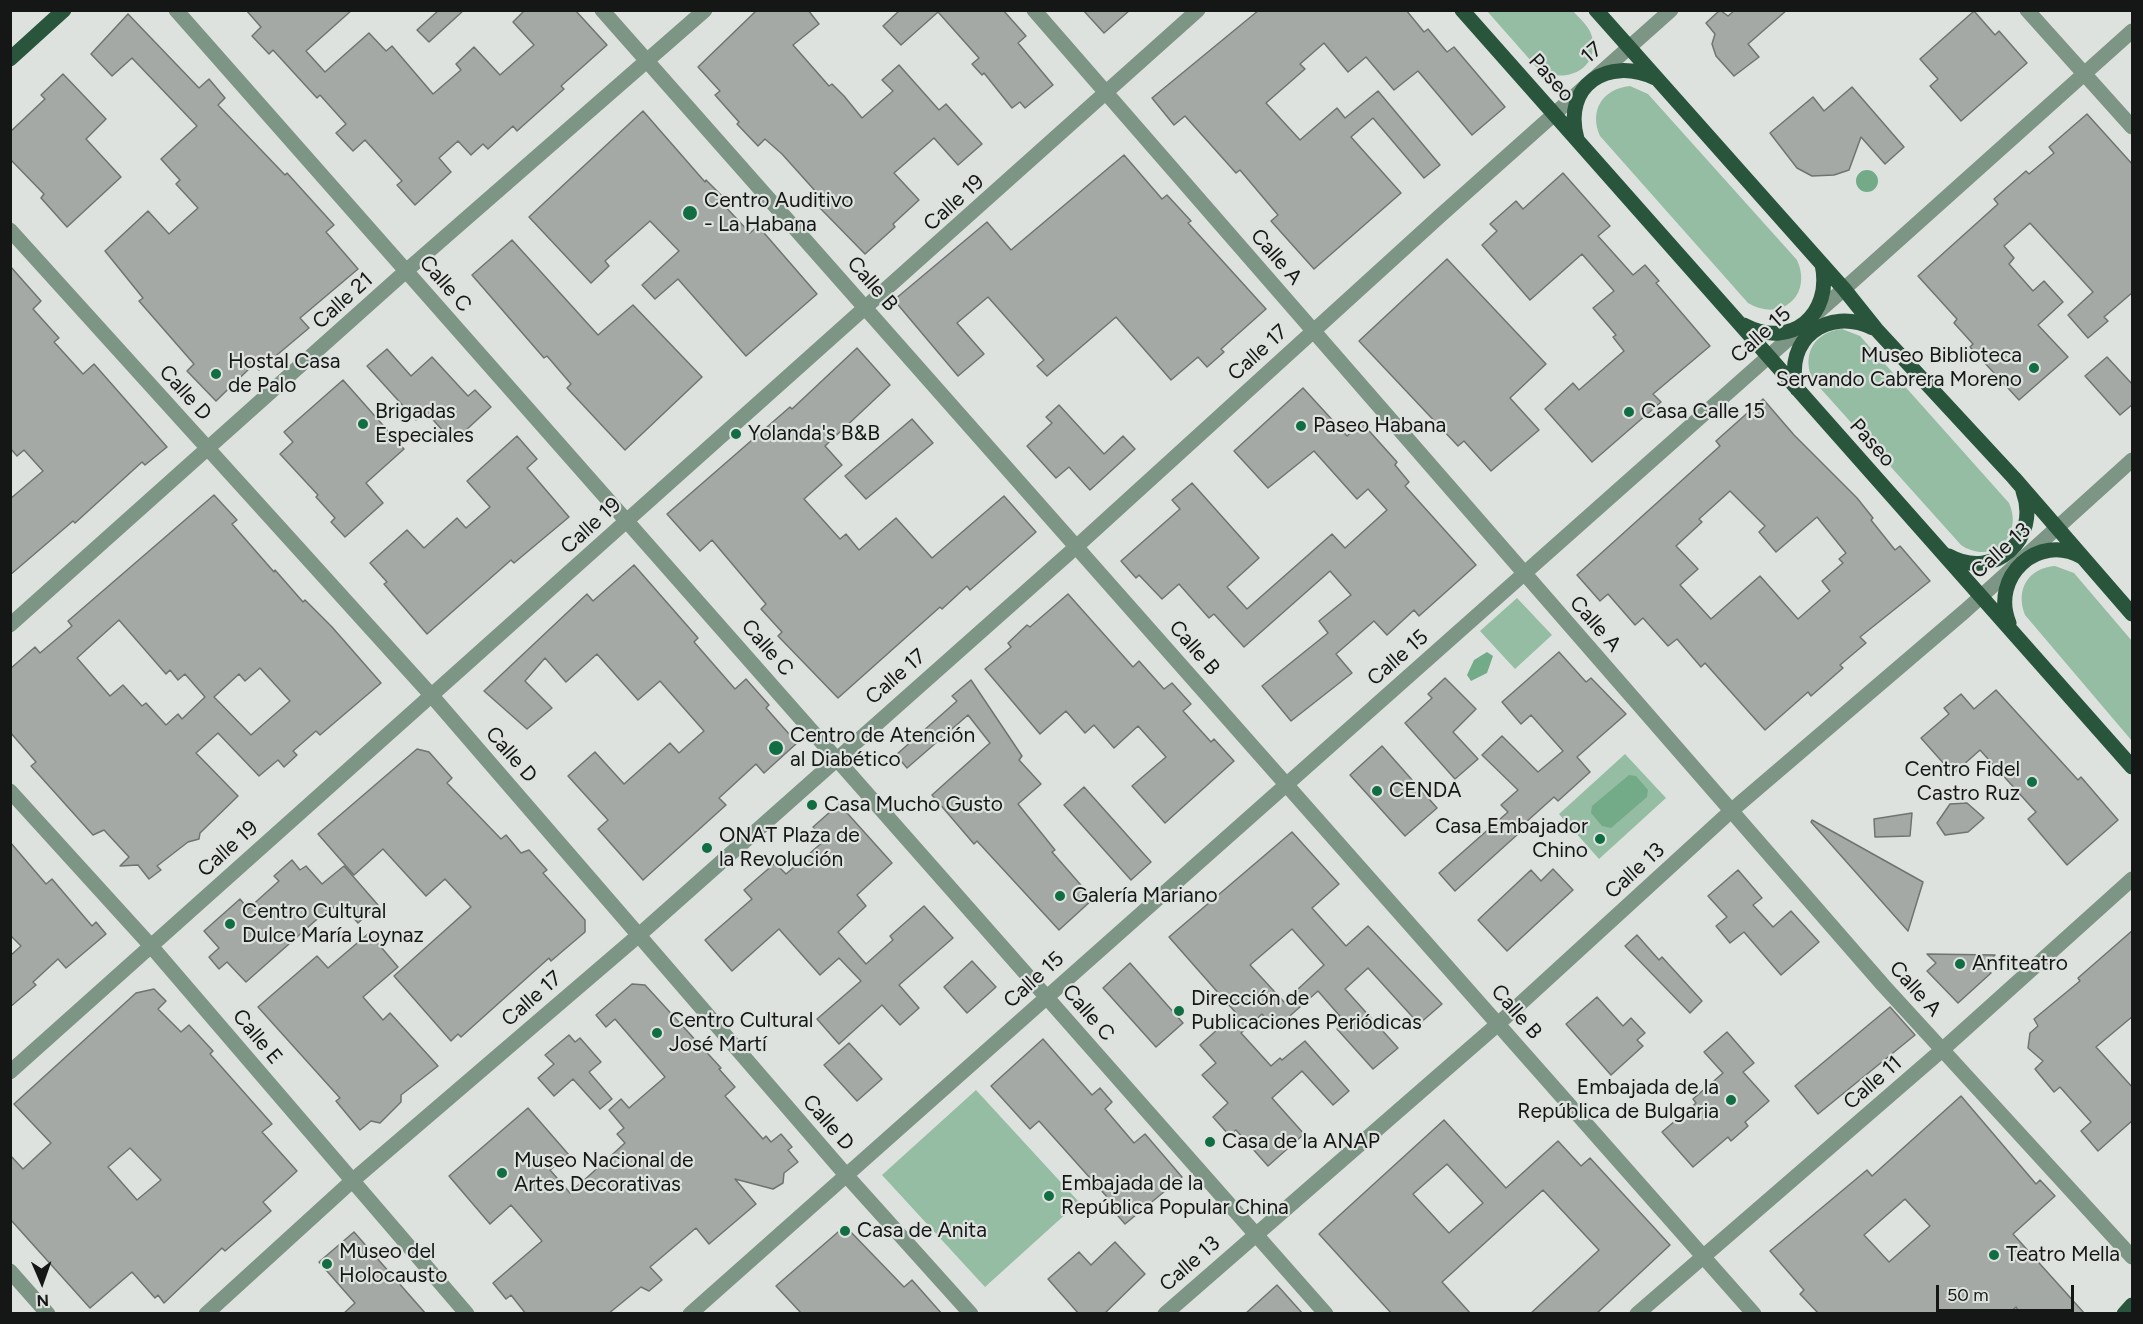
<!DOCTYPE html>
<meta charset="utf-8">
<style>
body{margin:0}
#map{position:relative;width:2143px;height:1324px;overflow:hidden;background:#dee2df;font-family:Figtree,sans-serif}
canvas{display:block}
.frame{position:absolute;inset:0;border:12px solid #151716;pointer-events:none}
.north{position:absolute;left:12px;top:1252px;width:60px;height:60px;-webkit-text-stroke:4px #dee2df;paint-order:stroke;rotate:178deg;font-size:16px;font-weight:700;line-height:24px;text-align:center;color:#151716}
.north::after{content:'';display:block;margin:auto;width:21px;height:27px;background:#151716;clip-path:polygon(50% 0,100% 100%,50% 72%,0 100%)}
.scale{position:absolute;left:1936px;top:1285px;width:138px;height:27px;box-sizing:border-box;border:3px solid #151716;border-top:0;padding-left:8px;font-size:18px;line-height:21px;white-space:nowrap;color:#151716;-webkit-text-stroke:4px #dee2df;paint-order:stroke}
</style>
<div id="map">
<canvas width="2143" height="1324"></canvas>
<div class="frame"></div>
<div class="north">N</div>
<div class="scale">50 m</div>
</div>
<script>
const ctx = document.querySelector('canvas').getContext('2d');
ctx.lineJoin = 'round';
function fillPath(path, color) {
  ctx.fillStyle = color;
  ctx.fill(path, 'evenodd');
}
function trace(path, color, width, dash) {
  ctx.strokeStyle = color;
  ctx.lineWidth = width;
  ctx.lineCap = dash ? 'butt' : 'round';
  ctx.setLineDash(dash || []);
  ctx.stroke(path);
}
function label(font, color, halo, rows, align = 'center') {
  ctx.font = font + ' Figtree,sans-serif';
  ctx.lineWidth = 4.5;
  ctx.setLineDash([]);
  ctx.textBaseline = 'middle';
  ctx.strokeStyle = halo;
  ctx.fillStyle = color;
  for (const [text, x, y, turn = 0] of rows) {
    ctx.save();
    ctx.translate(x, y);
    ctx.rotate((+turn || 0) * Math.PI / 180);
    ctx.textAlign = isNaN(turn) ? turn : align;
    if (halo) ctx.strokeText(text, 0, 0);
    ctx.fillText(text, 0, 0);
    ctx.restore();
  }
}
fillPath(new Path2D(`
 M1487,11H1573C1580,19 1590,27 1592,37C1600,71 1563,84 1539,70Z
 M1630,86L1648,94L1797,260C1813,295 1781,323 1748,303L1600,136C1589,111 1602,89 1630,86Z
 M1842,329L1860,336L2009,503C2024,536 1992,566 1961,545L1812,379C1802,354 1814,332 1842,329Z
 M2055,566L2074,573L2132,641V741L2025,615C2015,590 2028,568 2055,566Z
 M1517,598L1552,635L1515,669L1480,631Z
 M1625,754L1666,798L1599,859L1559,814Z
 M976,1090L1079,1202L985,1287L882,1175Z`), '#95bda3');
fillPath(new Path2D(`
 M1856 181a11 11 0 1 1 22 0a11 11 0 1 1-22 0Z
 M1487,652L1493,656L1487,673L1471,681L1467,675L1474,660Z
 M1629,775L1636,776L1648,790L1647,797L1611,828L1602,826L1591,813L1592,806Z`), '#73ab88');
const building = new Path2D(`
 M246,10H352L306,51L325,72L369,33L386,51L392,46L433,94L461,70L456,64L474,47L500,75L534,45L513,22L525,10H575L607,45L561,86L564,89L517,131L513,126L488,149L483,144L471,155L458,141L439,158L451,172L415,205L397,185L402,181L365,140L353,151L336,133L346,124L320,95L317,98L273,50L269,54L252,36L261,27Z
 M439,10H464L429,42L417,30Z
 M757,10H808L819,24L793,45L829,86L832,84L844,96L862,118L893,91L882,80L899,65L939,110L946,104L982,144L958,165L934,138L894,173L919,200L893,224L895,227L865,254L820,208L826,203L782,154L765,139L758,146L737,124L739,122L715,95L720,91L698,67Z
 M900,10H1003L1026,36L1018,43L1053,85L1025,108L1020,102L1012,108L984,73L982,75L972,64L979,58L938,12L901,45L883,26Z
 M1083,10H1130L1104,33Z
 M1259,10H1406L1424,32L1428,29L1447,52L1454,47L1505,107L1472,135L1418,71L1394,90L1366,57L1348,72L1324,43L1300,64L1305,69L1266,103L1300,140L1337,108L1345,118L1378,91L1440,165L1424,178L1373,118L1351,137L1401,193L1314,269L1271,221L1278,215L1240,170L1236,173L1185,116L1174,125L1152,98Z
 M1720,10L1728,16L1735,10H1787L1748,44L1759,57L1734,76L1716,56L1712,44L1715,34L1706,23Z
 M1974,11L1995,35L1999,31L2027,63L1961,121L1930,86L1938,79L1920,59Z
 M128,14L199,88L209,79L225,98L218,105L285,175L287,173L334,225L326,232L358,269L300,318L309,328L259,370L254,364L216,401L187,371L194,364L139,301L143,298L105,251L148,211L169,234L198,208L176,184L180,180L161,159L197,126L132,58L112,76L91,54Z
 M63,74L106,119L86,139L121,177L67,227L41,198L44,194L10,159V132L45,99L41,95Z
 M1852,87L1904,147L1885,164L1861,137L1849,170L1834,175L1812,176L1797,168L1770,133L1813,97L1824,111Z
 M643,111L705,182L706,180L725,199L721,202L750,233L758,226L817,294L746,356L678,279L655,299L642,285L679,251L650,221L605,261L609,266L591,283L529,217Z
 M2087,114L2133,165V292L2104,317L2108,321L2088,338L2068,315L2093,292L2030,223L2004,246L2014,258L2009,264L2033,291L2044,281L2063,302L2038,325L2068,357L2019,400L1970,347L1973,344L1954,323L1957,319L1918,276L1998,204L1994,199L2026,171L2029,174L2054,153L2049,147Z
 M1124,155L1162,199L1167,195L1191,221L1188,223L1266,309L1221,349L1224,352L1207,367L1198,357L1171,380L1116,317L1047,376L1037,366L1044,360L988,297L957,323L984,354L958,376L894,300L987,222L1011,250Z
 M1563,173L1610,226L1598,236L1633,275L1645,265L1659,281L1656,283L1710,346L1653,394L1661,402L1592,462L1545,409L1573,383L1579,390L1624,351L1613,337L1616,335L1593,308L1614,291L1582,254L1530,300L1482,245L1497,231L1490,224L1516,201L1523,209Z
 M512,240L598,335L633,305L702,377L625,450L567,388L571,384L547,356L544,358L472,275Z
 M1447,259L1546,364L1510,398L1539,430L1491,471L1464,441L1458,446L1359,341Z
 M10,266L41,301L33,309L59,338L54,342L83,374L94,364L167,447L145,465L142,462L75,523L73,521L10,575V499L43,471L24,450L17,456L10,448Z
 M857,348L890,385L825,446L842,465L804,499L840,539L846,534L859,550L896,518L932,558L1004,496L1036,532L970,590L967,586L942,609L940,607L838,698L778,636L782,632L761,609L766,604L712,540L700,551L667,514L790,407L792,409Z
 M387,349L411,376L432,357L468,396L475,390L491,407L453,442L426,412L416,420L367,366Z
 M2107,357L2133,385V404L2120,415L2085,376Z
 M343,380L404,449L366,483L383,503L345,537L331,522L335,518L316,497L318,495L280,454L293,442L284,432Z
 M1303,388L1347,436L1362,423L1397,462L1395,465L1409,482L1405,486L1476,565L1419,616L1414,610L1387,635L1374,621L1336,654L1352,673L1291,721L1262,686L1328,633L1319,621L1351,595L1330,571L1244,647L1214,614L1209,618L1179,584L1162,599L1139,575L1136,578L1121,561L1180,509L1172,500L1192,483L1259,558L1227,587L1247,609L1332,534L1345,548L1387,510L1368,489L1357,499L1314,451L1268,488L1234,451Z
 M1763,399L1794,435L1857,498L1873,518L1871,520L1895,550L1900,546L1930,581L1860,637L1866,643L1840,665L1843,668L1811,696L1808,692L1765,730L1705,663L1701,667L1677,639L1668,646L1643,618L1635,625L1608,594L1600,601L1577,575L1720,446L1716,441ZM1730,491L1765,526L1759,532L1776,552L1817,517L1846,553L1839,559L1843,563L1822,581L1830,591L1798,619L1760,576L1711,619L1680,585L1698,569L1676,546L1702,522L1699,519Z
 M1059,405L1104,454L1123,436L1135,449L1090,490L1069,467L1056,478L1027,446L1052,423L1046,417Z
 M912,419L933,443L866,499L845,476Z
 M517,436L537,459L527,468L569,517L514,563L511,560L427,634L384,584L387,582L370,563L407,530L424,548L457,518L466,528L490,507L467,481Z
 M214,495L237,520L232,524L274,572L275,570L303,602L305,600L332,627L381,683L320,735L316,731L293,751L297,755L284,767L278,760L259,776L218,733L196,753L238,796L200,833L199,839L188,842L157,866L161,870L149,879L138,865L120,866L129,857L104,830L93,835L31,766L36,762L10,732V669L35,647L40,653L72,626L68,621ZM119,620L166,674L170,670L178,680L185,674L205,697L182,719L178,714L166,725L146,703L142,706L123,685L110,696L77,658ZM260,668L290,701L251,735L214,697L239,674L245,681Z
 M634,565L698,638L694,642L735,689L746,679L769,705L766,708L797,743L764,773L756,764L719,798L726,805L643,880L598,829L608,820L568,776L595,752L624,784L670,743L679,753L704,731L660,681L638,700L597,654L566,682L545,658L525,681L552,708L527,729L484,691L587,594L593,601Z
 M1068,594L1133,667L1139,661L1164,689L1172,683L1191,704L1183,711L1211,742L1214,739L1234,761L1165,823L1132,786L1166,757L1138,726L1114,748L1094,725L1085,733L1066,711L1040,734L985,669L1011,647L1008,643L1027,625L1030,627Z
 M1559,652L1586,682L1591,678L1626,714L1577,757L1590,772L1558,801L1554,797L1516,831L1518,834L1455,891L1439,873L1508,812L1501,805L1518,790L1482,755L1502,736L1538,772L1563,751L1531,715L1521,724L1502,702Z
 M1445,678L1476,709L1453,732L1478,759L1455,779L1405,723L1432,698L1428,694Z
 M971,680L1022,756L1019,760L1041,784L1018,804L1055,850L1052,852L1093,899L1059,930L977,841L974,844L932,795L990,743L968,715L907,768L896,755L957,701L952,696Z
 M1996,690L2078,780L2081,777L2118,820L2067,865L2028,819L2036,812L1980,750L1953,774L1921,738L1949,714L1944,708L1961,694L1974,709Z
 M1382,746L1437,808L1405,836L1350,775Z
 M417,749L429,752L452,778L447,783L501,839L506,835L521,853L529,850L547,870L543,873L585,920V932L551,961L549,958L461,1037L458,1034L451,1041L394,976L471,907L445,879L426,896L383,849L354,875L318,834Z
 M1084,787L1151,862L1131,880L1064,805Z
 M1967,803L1984,818L1968,832L1945,835L1937,823L1950,804Z
 M839,804L892,863L857,895L866,906L838,932L866,964L893,940L890,936L924,906L953,938L899,985L919,1008L900,1025L882,1005L839,1044L817,1019L861,981L839,958L820,975L779,929L732,971L705,940L752,899L744,890L775,863L786,874L825,840L813,827Z
 M1912,813L1910,836L1875,837L1874,819Z
 M1812,820L1923,882L1908,931L1811,822Z
 M1292,832L1339,884L1312,908L1346,946L1368,926L1442,1004L1419,1024L1368,968L1345,989L1398,1048L1373,1069L1337,1029L1345,1022L1318,991L1275,1029L1262,1014L1241,1033L1271,1066L1280,1058L1282,1060L1305,1041L1349,1091L1333,1105L1302,1071L1272,1098L1304,1134L1268,1166L1236,1130L1229,1135L1213,1117L1228,1103L1202,1075L1216,1063L1200,1045L1236,1013L1169,937ZM1292,929L1324,965L1284,1002L1250,965Z
 M10,842L46,884L52,879L92,926L96,922L106,934L66,968L58,959L33,982L36,985L10,1007V956L21,946L10,935Z
 M292,860L300,870L306,866L322,884L344,866L378,905L358,923L344,907L338,912L332,906L246,982L227,962L219,969L209,957L219,948L204,931L240,899L248,909L279,881L274,876Z
 M1553,869L1573,890L1507,951L1478,920L1531,870L1541,881Z
 M1738,870L1762,898L1753,905L1773,927L1791,911L1819,942L1781,975L1744,932L1730,943L1716,926L1727,917L1708,896Z
 M2133,930V1016L2096,1047L2133,1088V1120L2098,1151L2081,1131L2091,1122L2060,1087L2054,1092L2035,1069L2043,1061L2028,1048L2030,1033L2038,1026L2034,1019L2080,981L2078,978Z
 M369,933L398,967L363,997L383,1020L390,1013L438,1066L401,1095V1102L380,1123L371,1121L360,1130L336,1101L340,1098L258,1007L317,956L328,968Z
 M1637,935L1659,960L1662,957L1702,1001L1690,1013L1625,946Z
 M1927,954L1995,955L1984,966L1991,973L1958,1003L1927,971L1936,963Z
 M972,961L996,987L967,1013L944,987Z
 M1130,963L1183,1023L1156,1047L1103,988Z
 M632,984L645,985L721,1068L719,1069L735,1087L725,1096L763,1139L766,1136L771,1142L781,1134L792,1147L788,1150L798,1162L784,1173L783,1183L773,1189L735,1179L756,1204L709,1244L696,1228L650,1267L662,1280L649,1291L641,1287L608,1314H526L511,1295L506,1299L493,1283L542,1241L511,1205L490,1224L449,1176L528,1108L569,1155L550,1170L570,1193L625,1143L617,1134L624,1128L609,1110L621,1099L629,1108L665,1077L615,1019L606,1027L596,1015Z
 M154,989L166,1001L158,1009L181,1032L189,1025L213,1051L210,1054L272,1124L262,1132L297,1171L263,1202L271,1211L225,1251L222,1248L164,1303L158,1295L155,1298L132,1272L90,1308L10,1219V1155L23,1169L51,1143L14,1104L136,993ZM130,1148L161,1180L137,1200L108,1167Z
 M1597,997L1623,1026L1631,1018L1645,1033L1637,1040L1643,1046L1611,1075L1566,1024Z
 M1890,1007L1915,1035L1818,1114L1795,1086Z
 M1727,1032L1754,1063L1743,1072L1769,1101L1745,1122L1748,1126L1731,1141L1728,1137L1693,1167L1662,1132L1696,1103L1693,1099L1723,1073L1704,1052Z
 M569,1035L575,1042L580,1038L601,1062L589,1072L612,1099L600,1109L573,1079L554,1096L538,1078L554,1064L545,1055Z
 M1043,1039L1092,1095L1100,1088L1112,1102L1105,1109L1134,1143L1145,1134L1182,1177L1125,1224L1105,1201L1108,1198L1039,1121L1030,1129L991,1086Z
 M849,1043L882,1079L857,1101L824,1065Z
 M1961,1096L2036,1184L2040,1180L2055,1196L2013,1234L2085,1314H2021L2016,1307L2008,1314H1819L1800,1294L1804,1290L1770,1251L1867,1170L1872,1176ZM1905,1199L1930,1226L1889,1262L1864,1235Z
 M1444,1120L1506,1188L1558,1141L1581,1166L1590,1158L1670,1245L1596,1314H1530L1599,1250L1543,1190L1442,1282L1471,1314H1392L1319,1234ZM1447,1164L1483,1203L1449,1233L1413,1194Z
 M845,1226L904,1287L912,1280L942,1314H802L776,1286Z
 M354,1232L426,1314H343L355,1303L319,1262Z
 M1115,1242L1145,1274L1104,1314H1079L1048,1279L1079,1252L1091,1265Z
 M1277,1285L1303,1314H1245Z`);
fillPath(building, '#a5a9a6');
trace(building, '#707471', 1.5);
trace(new Path2D(`
 M176,10L1326,1314
 M602,10L1754,1314
 M1034,10L1883,985L2132,1257
 M2027,10L2132,127
 M10,230L432,696L846,1175L971,1314
 M1844,289L2132,31
 M10,625L406,271L705,10
 M10,791L151,946L467,1314
 M10,1072L1198,10
 M10,1271L48,1314
 M690,1314L1803,326
 M1165,1314L1498,1024L1731,811L1965,611L2132,460
 M1637,1314L1942,1050L2132,879`), '#7d9585', 15);
trace(new Path2D(`
 M1812,317L1844,289
 M206,1314L352,1181L639,935L1076,547L1441,215L1671,10`), '#7d9585', 15);
trace(new Path2D(`
 M1462,10L2132,767
 M1596,10L1844,289L1876,329L2014,478L2132,614
 M10,59L64,10
 M1577,139C1562,85 1608,56 1655,78
 M1744,325C1791,350 1833,315 1822,264
 M1797,389C1783,339 1828,306 1873,328
 M1949,556C1994,581 2041,539 2023,491
 M2009,623C1990,577 2038,532 2082,557
 M2124,1314L2132,1305`), '#29553c', 15);
for (const [x, y, r, color] of [
 [690,213,8,"#116d42"],
 [2034,368,6,"#116d42"],
 [216,374,6,"#116d42"],
 [1629,412,6,"#116d42"],
 [363,424,6,"#116d42"],
 [1301,426,6,"#116d42"],
 [736,434,6,"#116d42"],
 [776,748,8,"#116d42"],
 [2032,782,6,"#116d42"],
 [1377,791,6,"#116d42"],
 [812,805,6,"#116d42"],
 [1600,839,6,"#116d42"],
 [707,848,6,"#116d42"],
 [1060,896,6,"#116d42"],
 [230,924,6,"#116d42"],
 [1960,964,6,"#116d42"],
 [1179,1011,6,"#116d42"],
 [657,1033,6,"#116d42"],
 [1731,1100,6,"#116d42"],
 [1210,1142,6,"#116d42"],
 [502,1173,6,"#116d42"],
 [1049,1196,6,"#116d42"],
 [845,1231,6,"#116d42"],
 [1994,1255,6,"#116d42"],
 [327,1264,6,"#116d42"]
]) {
  const dot = new Path2D();
  dot.arc(x, y, r, 0, 2 * Math.PI);
  ctx.fillStyle = color;
  ctx.fill(dot);
  trace(dot, '#dee2df', 2);
}
label('21px', '#151716', '#dee2df', [
 ["17",1592,53,-41],
 ["Paseo",1551,78,48],
 ["Calle 19",954,203,-42],
 ["Calle A",1276,257,49],
 ["Calle C",445,284,49],
 ["Calle B",872,284,49],
 ["Calle 21",343,301,-42],
 ["Calle 15",1761,335,-42],
 ["Calle 17",1258,353,-42],
 ["Calle D",185,393,48],
 ["Paseo",1872,443,48],
 ["Calle 19",591,526,-42],
 ["Calle 13",2001,551,-42],
 ["Calle A",1595,624,49],
 ["Calle C",767,648,49],
 ["Calle B",1194,648,49],
 ["Calle 15",1398,658,-41],
 ["Calle 17",896,677,-41],
 ["Calle D",511,755,49],
 ["Calle 19",228,849,-42],
 ["Calle 13",1635,871,-42],
 ["Calle 15",1034,980,-42],
 ["Calle A",1915,989,48],
 ["Calle 17",532,999,-41],
 ["Calle B",1516,1012,49],
 ["Calle C",1088,1013,49],
 ["Calle E",257,1037,50],
 ["Calle 11",1873,1083,-41],
 ["Calle D",828,1123,49],
 ["Calle 13",1190,1264,-41]
]);
label('21px', '#151716', '#dee2df', [
 ["Centro Auditivo",704,201],
 ["- La Habana",704,225],
 ["Museo Biblioteca",2022,356,"right"],
 ["Servando Cabrera Moreno",2022,380,"right"],
 ["Hostal Casa",228,362],
 ["de Palo",228,386],
 ["Brigadas",375,412],
 ["Especiales",375,436],
 ["Casa Calle 15",1641,412],
 ["Paseo Habana",1313,426],
 ["Yolanda's B&B",748,434],
 ["Centro de Atención",790,736],
 ["al Diabético",790,760],
 ["Centro Fidel",2020,770,"right"],
 ["Castro Ruz",2020,794,"right"],
 ["CENDA",1389,791],
 ["Casa Mucho Gusto",824,805],
 ["Casa Embajador",1588,827,"right"],
 ["Chino",1588,851,"right"],
 ["ONAT Plaza de",719,836],
 ["la Revolución",719,860],
 ["Galería Mariano",1072,896],
 ["Centro Cultural",242,912],
 ["Dulce María Loynaz",242,936],
 ["Anfiteatro",1972,964],
 ["Dirección de",1191,999],
 ["Publicaciones Periódicas",1191,1023],
 ["Centro Cultural",669,1021],
 ["José Martí",669,1045],
 ["Embajada de la",1719,1088,"right"],
 ["República de Bulgaria",1719,1112,"right"],
 ["Casa de la ANAP",1222,1142],
 ["Museo Nacional de",514,1161],
 ["Artes Decorativas",514,1185],
 ["Embajada de la",1061,1184],
 ["República Popular China",1061,1208],
 ["Casa de Anita",857,1231],
 ["Museo del",339,1252],
 ["Holocausto",339,1276],
 ["Teatro Mella",2006,1255]
], 'left');
</script>
